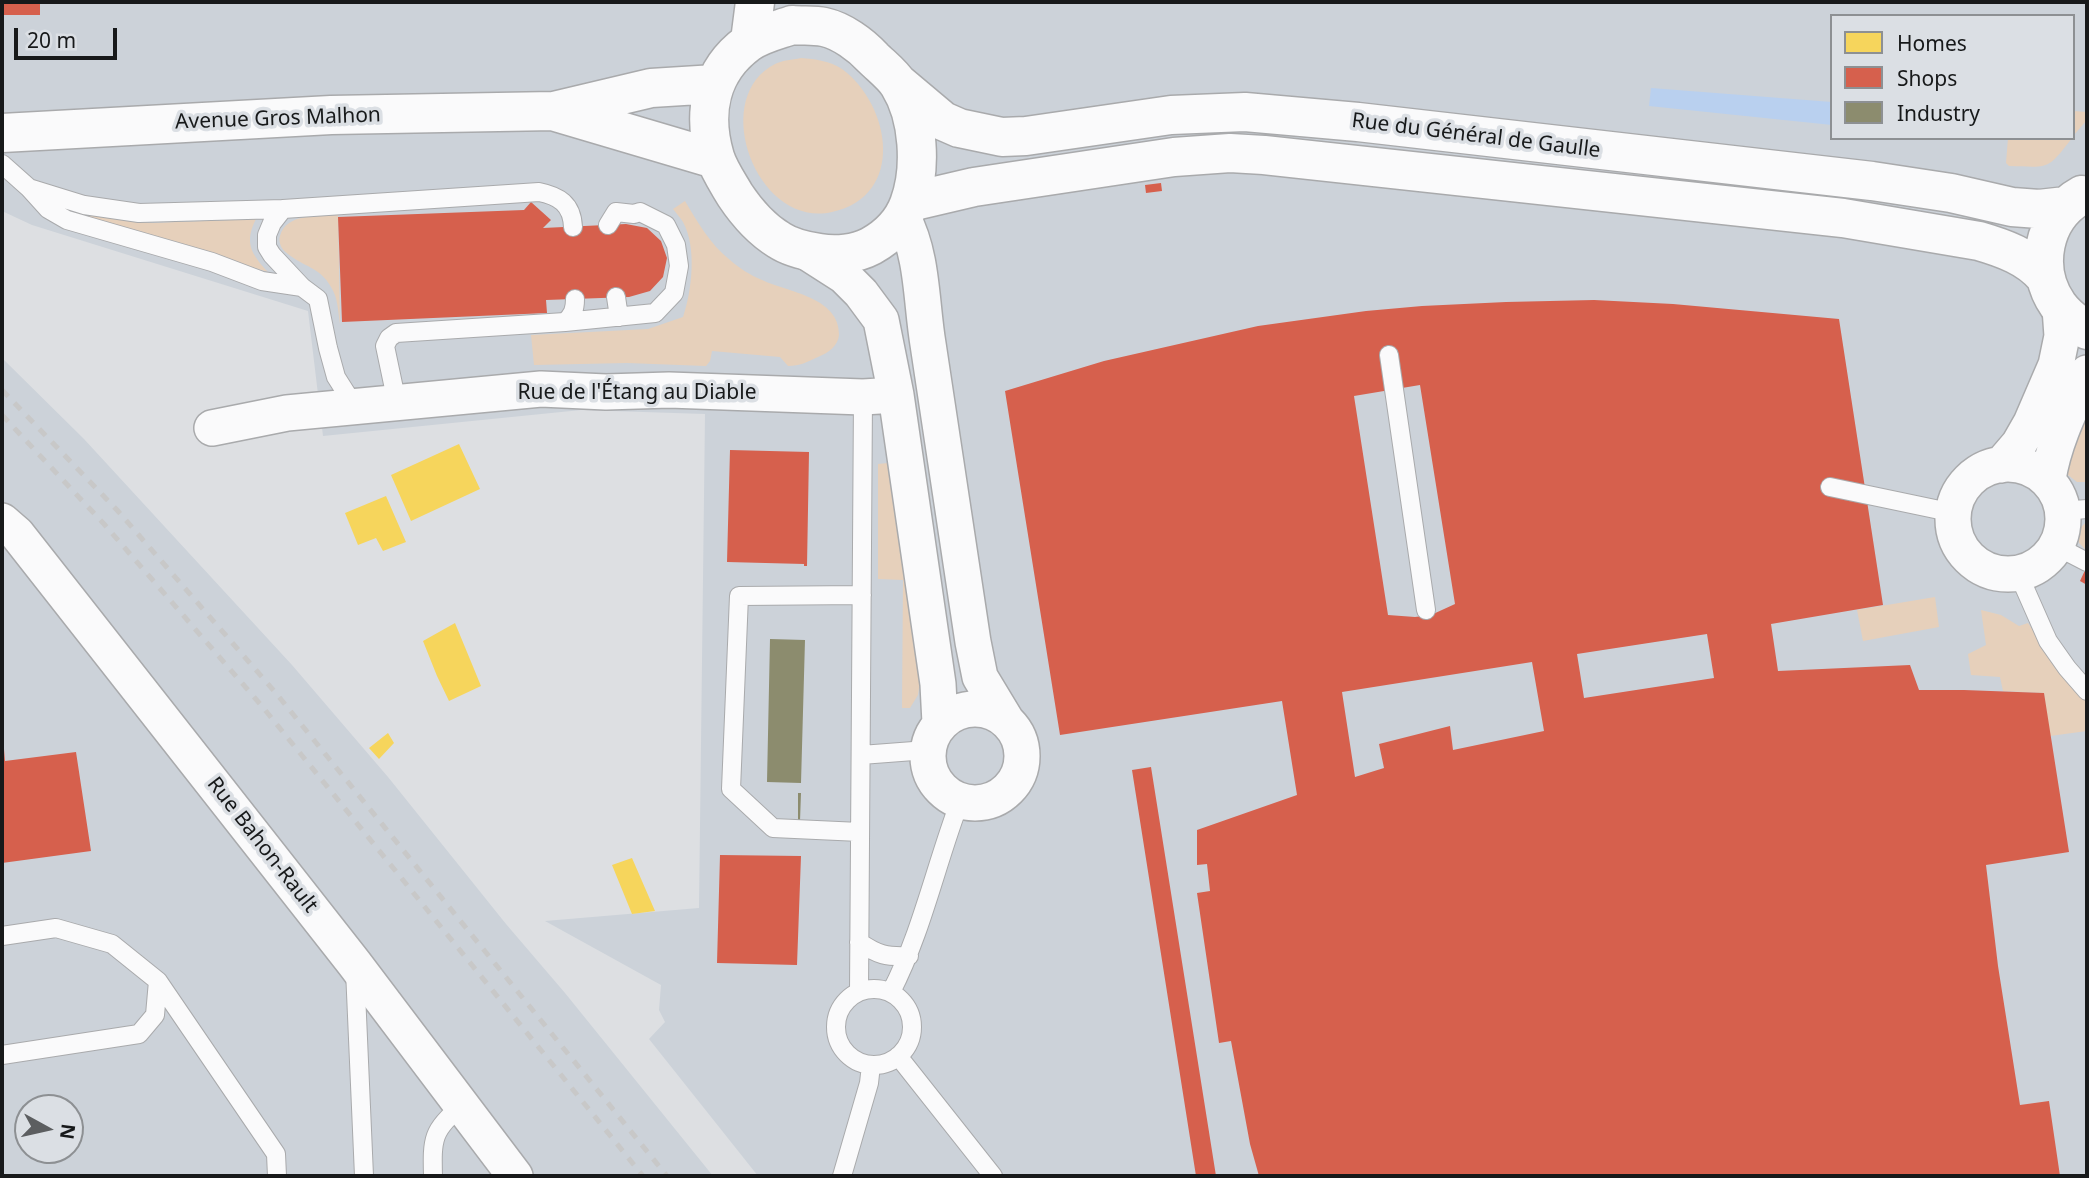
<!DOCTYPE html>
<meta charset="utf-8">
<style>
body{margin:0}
#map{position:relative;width:2089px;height:1178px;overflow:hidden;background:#dddfe2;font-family:"Noto Sans",sans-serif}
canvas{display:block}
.frame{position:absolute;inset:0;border:4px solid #17191a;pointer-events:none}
.legend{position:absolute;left:1830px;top:14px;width:245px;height:126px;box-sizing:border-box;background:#dbdfe4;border:2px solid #8d9093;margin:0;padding:9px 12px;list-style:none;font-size:21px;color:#17191a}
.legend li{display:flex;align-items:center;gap:14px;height:35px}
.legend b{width:35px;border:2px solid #8d9093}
.north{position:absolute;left:14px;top:1094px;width:70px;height:70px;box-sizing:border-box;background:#dbdfe4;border:2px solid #8d9093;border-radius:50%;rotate:98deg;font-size:19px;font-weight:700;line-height:28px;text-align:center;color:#17191a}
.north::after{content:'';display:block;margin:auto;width:24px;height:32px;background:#5c5e60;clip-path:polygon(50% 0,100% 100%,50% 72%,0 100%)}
.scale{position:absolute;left:14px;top:28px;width:103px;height:32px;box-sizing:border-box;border:4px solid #17191a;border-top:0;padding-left:9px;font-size:21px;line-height:24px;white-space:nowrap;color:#17191a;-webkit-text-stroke:5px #dbdfe4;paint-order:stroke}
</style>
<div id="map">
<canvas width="2089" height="1178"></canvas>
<div class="frame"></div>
<ul class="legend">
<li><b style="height:19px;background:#f6d55c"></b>Homes</li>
<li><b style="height:19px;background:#d6604d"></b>Shops</li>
<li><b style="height:19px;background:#8c8c6e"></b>Industry</li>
</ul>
<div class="north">N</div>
<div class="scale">20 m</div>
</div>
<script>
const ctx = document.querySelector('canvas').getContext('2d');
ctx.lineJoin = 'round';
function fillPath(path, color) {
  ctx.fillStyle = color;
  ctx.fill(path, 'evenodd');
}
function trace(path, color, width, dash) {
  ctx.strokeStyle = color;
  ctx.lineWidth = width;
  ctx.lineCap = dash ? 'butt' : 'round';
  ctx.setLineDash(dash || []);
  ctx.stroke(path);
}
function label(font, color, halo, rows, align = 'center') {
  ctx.font = font + ' "Noto Sans",sans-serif';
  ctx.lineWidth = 7;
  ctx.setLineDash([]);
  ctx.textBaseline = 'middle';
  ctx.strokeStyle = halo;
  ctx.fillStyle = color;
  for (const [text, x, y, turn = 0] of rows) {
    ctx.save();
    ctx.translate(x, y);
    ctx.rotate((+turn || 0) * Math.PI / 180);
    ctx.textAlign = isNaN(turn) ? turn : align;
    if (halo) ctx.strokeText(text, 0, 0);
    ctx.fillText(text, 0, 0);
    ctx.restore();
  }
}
fillPath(new Path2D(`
 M2,2H2087V1176H758L649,1039L665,1022L659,1010L661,985L545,921L699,908L705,414L581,410L323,436L308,311L32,225L2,211ZM1832,16H2073V138H1832Z
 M2,358L84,439L292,665L388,777L506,924L565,993L713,1176H2ZM28,1108H70V1150H28Z`), '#ccd2d9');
fillPath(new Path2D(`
 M801,58C815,59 830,61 842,69C891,105 906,196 832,212C757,229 708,98 775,64C783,60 792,60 801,58Z
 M2073,111L2087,112V120L2073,136Z
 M2008,138H2072C2047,171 2049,167 2009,166L2006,163Z
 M685,201C698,223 710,244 730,260C739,268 750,275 762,280C787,292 840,297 839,335C838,346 828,353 818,357C807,362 800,366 788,366L780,357L712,351L710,361L706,366L627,363L534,365L531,335L648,329L683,317C692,291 697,247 683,222C680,217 676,213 673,209Z
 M89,213L129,221L152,223L256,219C244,242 251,254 268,272L87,217Z
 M338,215L340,324C338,311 338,298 331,287C320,267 304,267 288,254C282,250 278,243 280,236C287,212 319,217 338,215Z
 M2087,414V482H2077L2068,475V464Z
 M888,463L920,681L918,695L910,708H902L903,580L878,579V464Z
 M2087,522V551L2079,543C2078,533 2079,527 2087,522Z
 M1935,597L1939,627L1863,641L1857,610Z
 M1981,610L2001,615L2019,626L2028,623L2069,682L2087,702V731L2050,736L2044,693L2003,691L2000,677L1971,675L1968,654L1986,645Z`), '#e6d0bb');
fillPath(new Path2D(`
 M1651,88L1832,102V125L1649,106Z`), '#b9d0ef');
fillPath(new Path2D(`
 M459,444L480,489L411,521L391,475Z
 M386,496L406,542L383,551L376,538L358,545L345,513Z
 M455,623L481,686L449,701L437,676L423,641Z
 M388,733L394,743L379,759L369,748Z
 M632,858L655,911L632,914L612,865Z`), '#f6d55c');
fillPath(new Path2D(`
 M2,2H40V15H2Z
 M1161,183L1162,191L1146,193L1145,185Z
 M531,202L551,220L543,228L626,224L647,228L661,241L667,258L663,277L650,291L629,297L546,300L547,313L342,322L338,217L524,210Z
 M1594,300L1673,304L1839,319L1883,605L1771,624L1778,671L1910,665L1919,690H1964L2044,693L2069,852L1986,865L1998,966L2020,1105L2049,1101L2060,1176H1259L1250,1144L1231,1041L1219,1043L1197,893L1210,891L1207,864L1197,865V830L1297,795L1282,701L1060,735L1005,391L1104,361L1258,326L1366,311L1422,306L1506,302ZM1420,385L1455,604L1431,615L1415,617L1388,615L1354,396ZM1707,634L1714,678L1584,698L1577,654ZM1532,662L1544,731L1453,750L1450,726L1379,744L1384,768L1355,777L1342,692Z
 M730,450L809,452L807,566H804V564L727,562Z
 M2087,566V585L2080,581Z
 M2,749H4L5,761L76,752L91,851L2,863Z
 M1151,767L1216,1176H1196L1132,770Z
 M720,855L801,856L797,965L717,963Z`), '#d6604d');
fillPath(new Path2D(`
 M770,639L805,640L801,783L767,782Z
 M798,793H801L800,821L798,820Z`), '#8c8c6e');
const lane = new Path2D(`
 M2,164L29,188L48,209L67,220L212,262L262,281L302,287
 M29,188L84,205L139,213L283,209L539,192C559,196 572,204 573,227
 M283,209L272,223L267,235V247L272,255L302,287L318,299L328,348L336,377L355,407
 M616,297L619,317
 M565,322C573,315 575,309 575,299
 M1389,355L1426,610
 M397,403L385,346L389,338L396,333L565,322L655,313L674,293L679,266L676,245L666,225L640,212L634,214L616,212L608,225
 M1830,487L1954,513
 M2062,511L2087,509
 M2056,546L2087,562
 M2018,573L2048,641L2067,668L2087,691
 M861,755L927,750
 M860,832L773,828L731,789L739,596L862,595
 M2,936L56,928L112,944L158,981L155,1015L139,1034L2,1055
 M859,942C878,955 886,957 909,956
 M355,970L364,1176
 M158,981L276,1154L277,1176
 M836 1027a38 38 0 1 1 76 0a38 38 0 1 1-76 0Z
 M859,991L863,397
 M891,992C922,932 936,864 960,801
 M898,1056L993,1176
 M433,1176C432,1140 432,1129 462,1106
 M842,1176L869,1083L871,1065`);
const street = new Path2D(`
 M903,218C923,256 921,302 928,344C943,443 958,542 973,642L980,677L1006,720
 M805,251L844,276L861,293L881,320L896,395L938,684L940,723
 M212,428L287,413L541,389L606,392L669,390L863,397L896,395
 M1953 519a55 55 0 1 1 110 0a55 55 0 1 1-110 0Z
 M2001,465L2019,444L2031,423L2056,365L2062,336L2060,308
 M2048,479C2054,441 2071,408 2087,373
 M2,521L17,534L354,963L515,1176
 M928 756a47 47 0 1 1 94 0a47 47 0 1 1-94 0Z`);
const secondary = new Path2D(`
 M792,25C803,26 814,25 824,27C842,31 861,45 873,58C881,66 893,75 899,85C919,117 922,169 909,204C902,223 889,236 871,246C856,254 836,256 819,253C806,251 791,248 779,240C761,229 747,213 735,195C728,183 719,170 715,157C702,113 710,71 748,43C760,34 778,30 792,25Z
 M750,41L755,2
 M899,84L943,121L959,128L1002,137L1026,136L1171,115L1245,112L1358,122L1872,181L1951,193L2012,207L2039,209L2066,206
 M556,112L715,159
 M2,133L331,115L554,111L651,88L715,84
 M2082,195C2042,217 2033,269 2058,305C2066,316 2077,324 2087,330
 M910,202L974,187L1174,157L1230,153L1264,155L1843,218L1979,241C2003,248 2029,257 2045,277`);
trace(lane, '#a9aaac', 20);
trace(street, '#a9aaac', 38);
trace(secondary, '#a9aaac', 41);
trace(lane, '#fafafb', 18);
trace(street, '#fafafb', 35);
trace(secondary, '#fafafb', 38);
trace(new Path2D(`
 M2,390L117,510L275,692L667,1176
 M2,415L104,524L261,705L643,1176`), '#c8c8c8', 5, [9, 9]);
label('21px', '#17191a', '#dbdfe4', [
 ["Avenue Gros Malhon",278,119,-2],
 ["Rue du Général de Gaulle",1476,136,7],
 ["Rue de l'Étang au Diable",637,393],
 ["Rue Bahon-Rault",262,845,52]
]);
</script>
